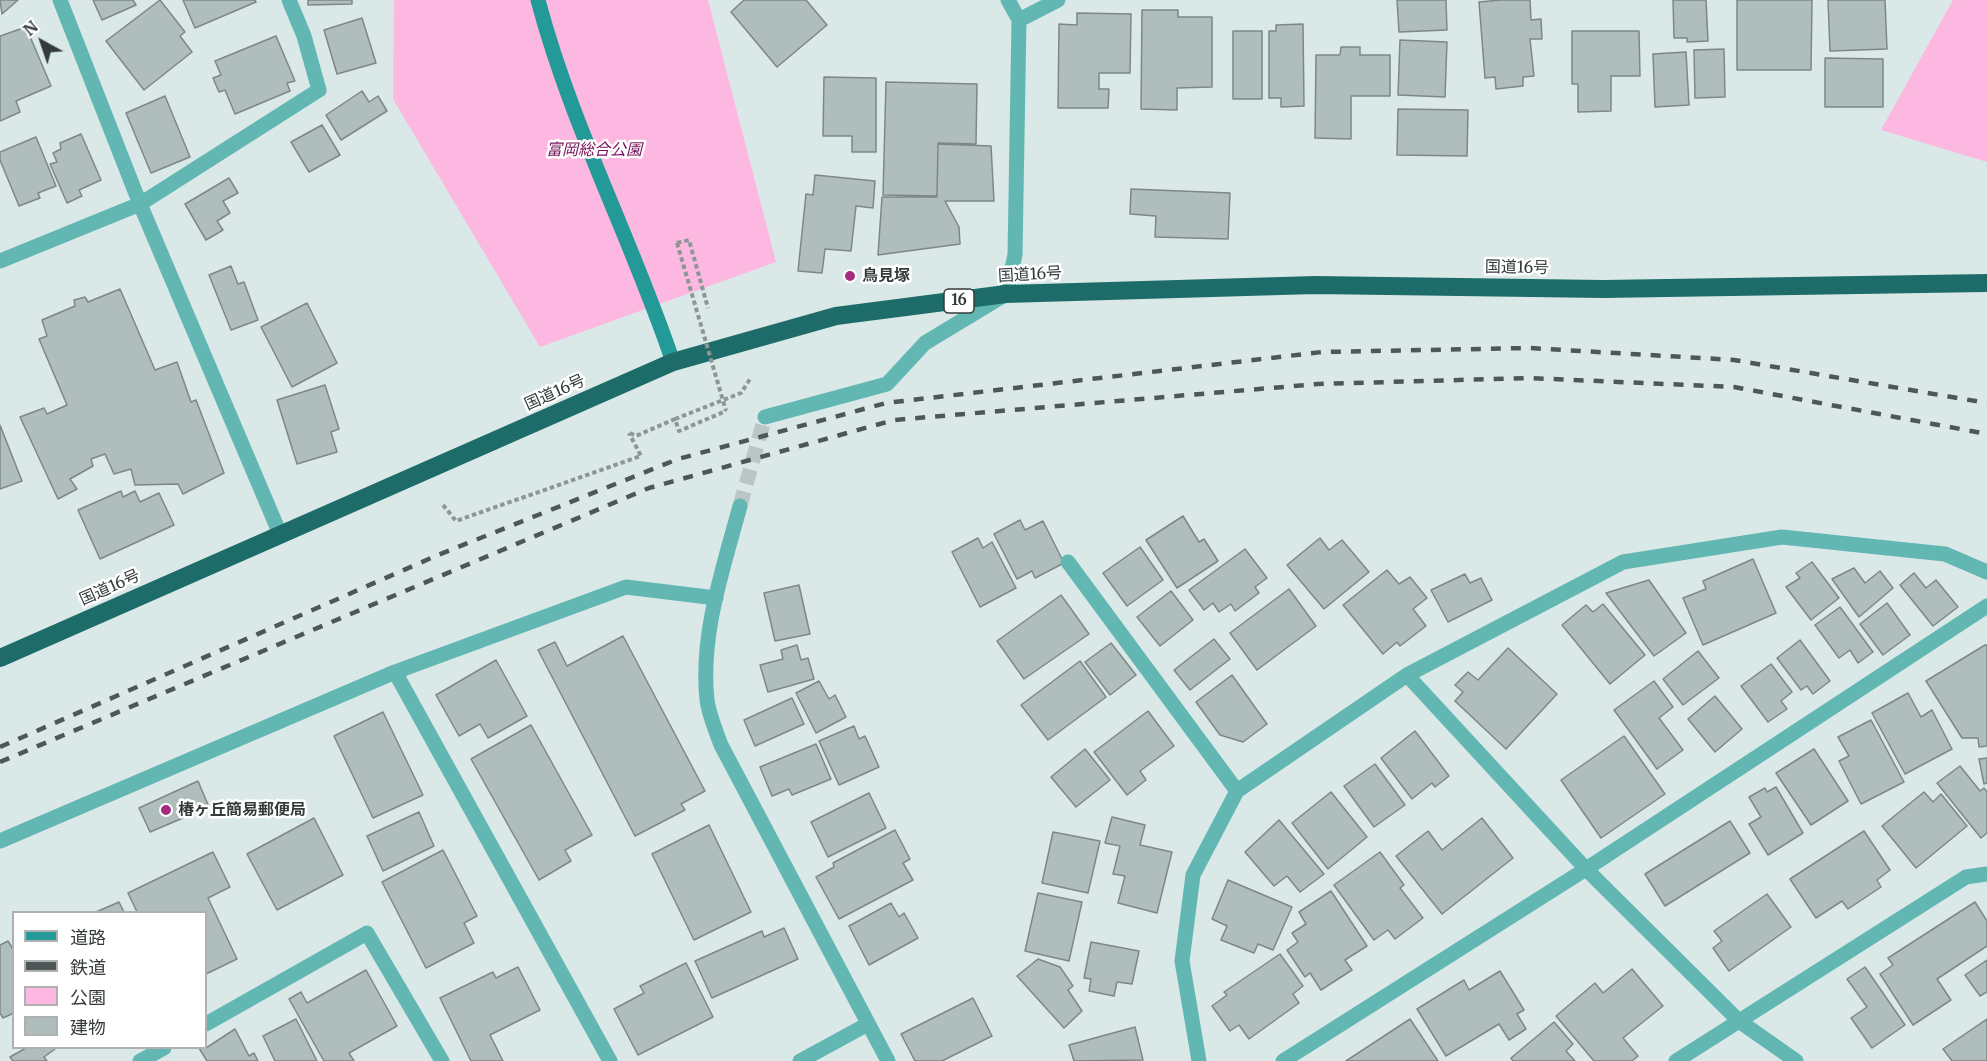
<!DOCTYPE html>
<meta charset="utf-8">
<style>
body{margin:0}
#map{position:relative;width:1987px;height:1061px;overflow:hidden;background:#dae9e8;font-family:Merriweather,"Noto Sans JP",serif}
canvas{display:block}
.legend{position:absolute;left:12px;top:911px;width:195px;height:138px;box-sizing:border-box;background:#fff;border:2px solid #aeb1b1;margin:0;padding:8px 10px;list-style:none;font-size:18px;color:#353b3b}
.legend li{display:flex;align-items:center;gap:12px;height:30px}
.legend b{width:30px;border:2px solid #aeb1b1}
.north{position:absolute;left:12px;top:12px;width:60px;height:60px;-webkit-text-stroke:4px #fff;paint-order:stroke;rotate:320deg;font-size:16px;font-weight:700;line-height:24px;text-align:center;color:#353b3b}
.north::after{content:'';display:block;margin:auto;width:21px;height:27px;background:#353b3b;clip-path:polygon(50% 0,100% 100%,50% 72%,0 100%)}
</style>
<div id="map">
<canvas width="1987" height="1061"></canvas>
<ul class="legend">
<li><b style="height:8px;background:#239a97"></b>道路</li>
<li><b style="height:8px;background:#4f5656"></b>鉄道</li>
<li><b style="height:16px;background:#fcb8e0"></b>公園</li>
<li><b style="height:16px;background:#afbdbc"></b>建物</li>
</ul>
<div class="north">N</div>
</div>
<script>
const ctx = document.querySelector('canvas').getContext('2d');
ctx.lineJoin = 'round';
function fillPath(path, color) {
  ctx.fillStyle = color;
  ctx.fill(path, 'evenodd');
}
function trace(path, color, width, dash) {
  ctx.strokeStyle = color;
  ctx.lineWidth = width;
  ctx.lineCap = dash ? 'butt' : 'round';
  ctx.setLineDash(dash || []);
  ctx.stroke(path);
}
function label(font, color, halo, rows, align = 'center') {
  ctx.font = font + ' Merriweather,"Noto Sans JP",serif';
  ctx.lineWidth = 5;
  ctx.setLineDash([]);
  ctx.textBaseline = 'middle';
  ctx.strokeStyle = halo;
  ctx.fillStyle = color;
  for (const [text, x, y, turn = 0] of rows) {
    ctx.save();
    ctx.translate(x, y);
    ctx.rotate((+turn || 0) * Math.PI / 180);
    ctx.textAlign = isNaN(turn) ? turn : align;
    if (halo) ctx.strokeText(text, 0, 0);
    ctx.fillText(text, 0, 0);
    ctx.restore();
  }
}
fillPath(new Path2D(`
 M394,0H708L776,262L540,347L393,99Z
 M1953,0H1987V162L1881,130Z`), '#fcb8e0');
const building = new Path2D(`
 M0,0H18L2,14Z
 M93,0H133L136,5L102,20Z
 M160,0L185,32L180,36L192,52L144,90L106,41Z
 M183,0H255L256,2L195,28Z
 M308,0H352V4L308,5Z
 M744,0H806L827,25L777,67L731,12Z
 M1397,0H1446L1447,30L1399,32Z
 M1500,0H1530L1531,20L1541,19L1542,39H1530L1534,76L1523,77V86L1496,89L1495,77L1485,78L1479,2Z
 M1673,0H1706L1708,41L1687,42V38H1674Z
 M1737,0H1812L1811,70H1737Z
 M1828,0H1885L1887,49L1830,51Z
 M1142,10H1178V17H1212V87L1177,88V110L1141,109Z
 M1077,13L1131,14L1130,73H1099V89H1109L1108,108H1058L1059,24L1077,25Z
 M362,18L376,63L337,74L324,30Z
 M1303,24L1304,106L1281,107V98H1269V31H1276V25Z
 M26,27L51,86L16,101L20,112L0,121V36Z
 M1233,31H1262V99H1233Z
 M1572,31H1639L1640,76H1611V111L1578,112V84H1572Z
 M276,36L295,81L287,83L290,91L235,114L225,90L219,92L213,78L221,75L215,61Z
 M1400,40L1447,42L1445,97L1398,95Z
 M1341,47H1360V55H1390V96H1351V139L1315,138L1316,55H1340Z
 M1724,49L1725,97L1695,98L1694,50Z
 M1686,52L1689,105L1655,107L1653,54Z
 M1825,58L1883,59V107H1825Z
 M824,77L876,78V152H852V136H823Z
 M886,82L977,84L976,144L938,143L937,196L883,195Z
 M362,91L369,102L378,96L387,111L341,140L326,115Z
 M165,96L190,157L151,173L126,113Z
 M1398,109L1468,110L1467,156L1397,155Z
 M322,125L340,155L309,172L291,142Z
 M81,134L101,180L79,190L82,196L67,203L50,164L57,162L53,153L61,149L60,143Z
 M36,137L56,186L38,193L40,198L19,206L0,160V152Z
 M938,144L991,146L994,201H945L959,227L960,244L878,255L882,197H937Z
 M815,175L875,181L873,208L856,206L851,251L825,249L822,273L798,271L806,194L813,195Z
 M229,178L238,193L223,201L230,213L217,221L223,230L206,240L185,204Z
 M1131,189L1230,193L1228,239L1155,237L1156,216L1130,214Z
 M231,266L238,284L244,282L258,320L231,330L209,275Z
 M120,289L155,370L177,362L191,402L196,400L224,473L183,494L178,484L135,485L131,469L114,474L105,454L91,459L93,466L70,479L77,489L58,499L20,417L44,408L47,414L67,405L39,339L47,336L42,320L75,306L74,300L85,297L88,302Z
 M307,303L337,363L292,387L261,327Z
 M325,385L339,429L331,432L337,452L297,464L277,400Z
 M0,425L22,481L0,489Z
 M121,491L123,497L135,491L140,502L159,493L174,525L100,559L78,510Z
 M1183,516L1199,542L1204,539L1218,561L1177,588L1146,540Z
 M1020,520L1025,530L1043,521L1064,563L1035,578L1032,571L1017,579L994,534Z
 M978,538L983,548L992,542L1016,588L980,607L952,552Z
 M1320,538L1329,550L1342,540L1369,572L1324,609L1287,565Z
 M1140,547L1163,580L1127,606L1103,573Z
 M1245,549L1267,578L1255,587L1259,593L1235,611L1231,604L1219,612L1213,603L1204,610L1189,590Z
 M1753,559L1776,613L1703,645L1683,598L1706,589L1703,581Z
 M1812,562L1839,598L1811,620L1786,587L1800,578L1796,573Z
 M1854,568L1865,583L1880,571L1893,588L1859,617L1832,579Z
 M1387,570L1399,584L1410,577L1427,598L1413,609L1426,626L1400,646L1397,642L1383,654L1343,605Z
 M1914,573L1926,588L1936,580L1958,607L1933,626L1900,585Z
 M1465,574L1470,583L1481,578L1492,600L1448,622L1431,590Z
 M1649,580L1686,633L1654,656L1606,593Z
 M799,585L810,634L775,641L764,593Z
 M1289,589L1316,626L1257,670L1230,633Z
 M1171,591L1193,620L1160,646L1137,617Z
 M1061,595L1089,634L1024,679L997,641Z
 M1887,603L1910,635L1883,655L1860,624Z
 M1603,604L1645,655L1610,684L1562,625L1586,605L1593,612Z
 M1840,607L1873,652L1858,663L1850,650L1839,658L1815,625Z
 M623,636L705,791L681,804L685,810L635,836L538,650L555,642L567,666Z
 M1214,639L1230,659L1190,690L1174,670Z
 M1800,640L1830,681L1813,694L1807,686L1801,690L1777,658Z
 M1111,643L1136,675L1110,695L1085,662Z
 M797,645L801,660L808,658L814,679L768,692L760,665L783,659L781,650Z
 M1985,645H1987V746L1979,747L1978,738H1962L1926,681Z
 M1508,648L1557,694L1506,749L1455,701L1463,692L1455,685L1468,672L1478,680Z
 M1698,651L1719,678L1683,705L1663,679Z
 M496,660L527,716L488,738L480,724L459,736L436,695Z
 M1080,661L1106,697L1048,740L1021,705Z
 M1771,664L1792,692L1781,701L1787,709L1768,722L1741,686Z
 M1232,675L1267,724L1243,742L1220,735L1196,702Z
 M819,681L829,699L835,695L846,717L816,733L796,693Z
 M1654,681L1673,707L1659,718L1683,750L1657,769L1614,710Z
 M1908,693L1921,717L1932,710L1952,749L1905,774L1872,713Z
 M1715,696L1742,729L1715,752L1688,719Z
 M792,698L804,724L755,746L744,720Z
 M1148,711L1174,746L1140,771L1146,780L1127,795L1094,752Z
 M383,712L423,795L373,818L334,736Z
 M1871,720L1904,782L1861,804L1839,761L1849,756L1838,737Z
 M531,725L592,835L565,850L571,861L539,880L471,759Z
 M854,726L859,739L865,736L879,767L839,785L819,741Z
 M1415,731L1449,776L1435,787L1432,783L1412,799L1381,758Z
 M1624,736L1665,794L1601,838L1561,780Z
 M816,744L831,779L792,795L789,789L772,796L760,767Z
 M1085,749L1110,780L1076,807L1051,777Z
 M1814,749L1848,801L1811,825L1776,773Z
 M1987,758V783L1984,784L1979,759Z
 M1375,764L1405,805L1374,827L1344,786Z
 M1960,766L1980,791L1984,788L1987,792V833L1981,838L1937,783Z
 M198,781L209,807L150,832L139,808Z
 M1776,787L1803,833L1768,855L1749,824L1761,817L1749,797L1765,788L1767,792Z
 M1331,792L1367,837L1328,869L1292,823Z
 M1924,792L1933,802L1941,794L1967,826L1916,868L1882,826Z
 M869,793L886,828L828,857L811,822Z
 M419,812L434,846L383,871L367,836Z
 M1112,817L1145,825L1140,845L1172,852L1157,913L1118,903L1125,876L1113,874L1120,846L1105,843Z
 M314,818L343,875L277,910L247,854Z
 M1482,818L1513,858L1442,914L1396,856L1428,831L1442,850Z
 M1279,820L1324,874L1300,892L1287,876L1274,886L1245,852Z
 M1730,821L1750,853L1665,906L1645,874Z
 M709,825L751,912L694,940L652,854Z
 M895,830L910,859L903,863L913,880L839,919L816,877L834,867L833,863Z
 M1864,831L1890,870L1877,880L1881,887L1848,909L1842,901L1816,918L1790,879Z
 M1053,832L1100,841L1088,893L1042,883Z
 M443,850L477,916L464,923L474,943L426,968L382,882Z
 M213,852L230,887L208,898L237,959L206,974V912H137L128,893Z
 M1380,852L1404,885L1400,888L1423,918L1395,939L1388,930L1374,940L1334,885Z
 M1228,880L1292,907L1273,950L1258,944L1254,953L1221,940L1227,926L1212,919Z
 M1331,891L1367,946L1345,960L1352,970L1321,990L1310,973L1305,977L1287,950L1298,942L1292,933L1306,924L1299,912Z
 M1038,893L1082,902L1069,961L1025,951Z
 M1767,894L1791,927L1729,971L1713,948L1722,941L1714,931Z
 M119,902L124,912H96Z
 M1975,902L1987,921V946L1937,979L1951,1000L1913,1025L1880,974L1893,965L1888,958Z
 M891,903L899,917L904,913L918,938L869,965L849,926Z
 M784,928L798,959L712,998L695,961L762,931L764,937Z
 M8,941L14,951V1013L3,1018L0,1013V945Z
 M1091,942L1139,951L1132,984L1117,982L1114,996L1089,991L1091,979L1084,978Z
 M1280,954L1303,986L1293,994L1299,1003L1249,1039L1239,1025L1230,1031L1212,1006L1227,995L1224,992Z
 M1038,959L1060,967L1073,986L1068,990L1082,1011L1064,1028L1017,976Z
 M1987,960V992L1980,996L1965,975Z
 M686,963L713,1017L638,1055L614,1009L644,993L640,986Z
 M518,967L540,1010L490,1035L503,1061H471L440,998L493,972L496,978Z
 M1865,967L1905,1025L1872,1048L1851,1018L1867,1007L1847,979Z
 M1632,969L1663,1006L1623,1038L1638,1056L1632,1061H1594L1556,1016L1595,983L1603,993Z
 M366,970L397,1026L349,1053L354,1061H324L289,999L301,992L307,1003Z
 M1500,971L1524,1010L1517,1014L1526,1029L1509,1040L1499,1024L1446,1056L1417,1009L1464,980L1469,990Z
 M973,998L992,1036L942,1061H915L901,1034Z
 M296,1019L317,1061H275L263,1036Z
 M1410,1019L1438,1061H1346Z
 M1987,1019V1061H1952L1943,1049Z
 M1554,1022L1573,1044L1566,1051L1575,1061H1513L1511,1058Z
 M1135,1027L1143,1060L1074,1061L1069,1045Z
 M235,1029L249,1056L254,1053L258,1061H207L199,1048H206Z
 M26,1048H54L55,1049L44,1057L47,1061H13L10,1057Z`);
fillPath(building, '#afbdbc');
trace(building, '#7b8887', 1.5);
trace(new Path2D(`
 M740,506L765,417`), '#b9c6c5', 15, [15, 8]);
trace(new Path2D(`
 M677,243L689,240L708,308
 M675,419L741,393L750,379
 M630,433L636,436L675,419L679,431L726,411
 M443,505L456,521L641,456L629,433`), '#8b9695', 4, [4.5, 3]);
trace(new Path2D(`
 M1068,562L1237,791`), '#63b7b3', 15);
trace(new Path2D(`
 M60,0L140,204L280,534
 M1019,20L1058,0
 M0,261L140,204L319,90L304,36L289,0
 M765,417L887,384L925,343L1006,294L1015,255L1019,20L1008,0
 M740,506C723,569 700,635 707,700C709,715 716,731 721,745L888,1061
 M395,672L610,1061
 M1407,675L1623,562L1782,537L1945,554L1987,572
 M0,841L395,672L626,587L716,598
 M206,1024L367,933L442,1061
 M140,1061L164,1048
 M800,1061L868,1024
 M1199,1061L1182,961L1193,875L1237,791L1407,675L1586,869L1739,1021L1796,1061
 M1283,1061L1586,869L1987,606
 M1676,1061L1966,877L1987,874`), '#63b7b3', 15);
trace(new Path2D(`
 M538,0C571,125 632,240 673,362`), '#239a97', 15);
trace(new Path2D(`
 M0,658L673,362L836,316L1006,294L1315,285L1603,289L1987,283`), '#1e6c69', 18);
trace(new Path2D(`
 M0,747L438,555L678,459L886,403L1322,352L1530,348L1734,360L1987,403
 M0,762L649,488L894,420L1318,384L1529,378L1734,387L1987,434`), '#4f5656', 4.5, [10, 10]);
trace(new Path2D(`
 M677,243L726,411`), '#8b9695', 4, [4.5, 3]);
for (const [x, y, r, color] of [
 [850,276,6,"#a62c81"],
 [166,810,6,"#a62c81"]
]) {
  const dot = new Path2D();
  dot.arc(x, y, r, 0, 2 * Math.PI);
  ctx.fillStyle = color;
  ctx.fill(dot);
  trace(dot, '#fff', 2);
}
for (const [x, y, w] of [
 [959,301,30]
]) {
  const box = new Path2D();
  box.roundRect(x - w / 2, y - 12, w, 24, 4.5);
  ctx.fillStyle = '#fff';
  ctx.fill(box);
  trace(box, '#353b3b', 1.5);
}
label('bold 15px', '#353b3b', null, [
 ["16",959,301]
]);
label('italic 16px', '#760f59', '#fff', [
 ["富岡総合公園",594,150]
]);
label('16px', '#353b3b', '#fff', [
 ["国道16号",1517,268,1],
 ["国道16号",1030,275,-3],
 ["国道16号",555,393,-24],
 ["国道16号",110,588,-24]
]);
label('bold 16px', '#353b3b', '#fff', [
 ["鳥見塚",862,276],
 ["椿ヶ丘簡易郵便局",178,810]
], 'left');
</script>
